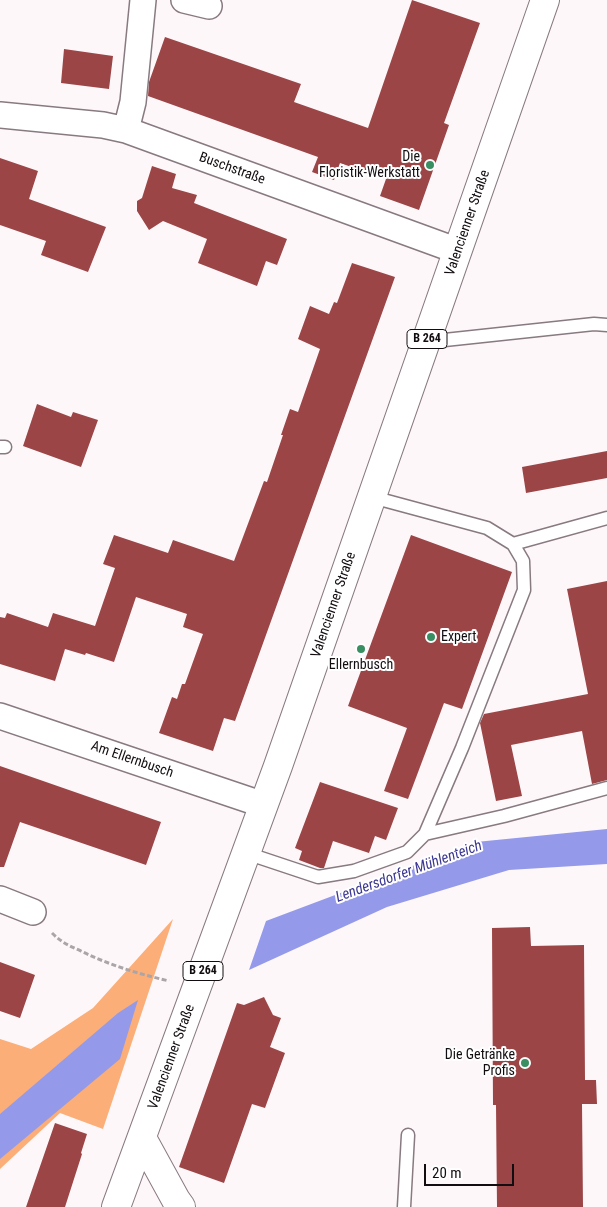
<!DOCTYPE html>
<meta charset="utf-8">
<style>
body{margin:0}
#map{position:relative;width:607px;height:1207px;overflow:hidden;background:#fef7fa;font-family:"Roboto Condensed",sans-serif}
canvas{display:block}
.scale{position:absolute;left:424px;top:1164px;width:90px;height:22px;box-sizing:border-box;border:2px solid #120d10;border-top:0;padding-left:6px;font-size:15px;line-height:18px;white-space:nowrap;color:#120d10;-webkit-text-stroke:4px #fff;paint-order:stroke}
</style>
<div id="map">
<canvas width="607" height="1207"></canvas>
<div class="scale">20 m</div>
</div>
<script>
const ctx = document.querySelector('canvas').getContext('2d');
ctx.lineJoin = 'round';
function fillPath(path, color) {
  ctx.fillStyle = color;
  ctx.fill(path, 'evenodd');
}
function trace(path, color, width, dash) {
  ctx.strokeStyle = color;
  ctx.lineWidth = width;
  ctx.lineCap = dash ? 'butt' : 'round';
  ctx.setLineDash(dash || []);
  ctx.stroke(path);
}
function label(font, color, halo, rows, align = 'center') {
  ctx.font = font + ' "Roboto Condensed",sans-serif';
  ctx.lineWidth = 4;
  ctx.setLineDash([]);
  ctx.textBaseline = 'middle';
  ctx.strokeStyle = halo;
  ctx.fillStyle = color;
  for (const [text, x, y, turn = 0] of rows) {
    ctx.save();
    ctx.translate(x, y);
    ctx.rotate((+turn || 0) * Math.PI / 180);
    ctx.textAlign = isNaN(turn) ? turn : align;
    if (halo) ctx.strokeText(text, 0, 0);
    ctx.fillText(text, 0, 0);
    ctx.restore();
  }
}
fillPath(new Path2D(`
 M173,919L103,1129L60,1113L0,1169V1039L31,1049L93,1008Z`), '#fbae77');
fillPath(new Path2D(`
 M607,829V864L509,870L387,907L249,970L266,921L476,842Z
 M138,1000L120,1059L0,1159V1114L118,1013Z`), '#949ae9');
fillPath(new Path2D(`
 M412,0L480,23L444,123L449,125L419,210L380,196L386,179L340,163L334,180L312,172L318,157L148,96L149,82L165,37L301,84L294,102L368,128Z
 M64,49L113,56L109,89L61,83Z
 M0,158L38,171L29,199L106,227L88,272L41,255L46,241L0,225Z
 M152,166L176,174L172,188L197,195L194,203L287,239L277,265L266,261L257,286L198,263L207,239L163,221L149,230L137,211V201L142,198Z
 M352,263L395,277L235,721L224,718L213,751L159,733L172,697L177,699L182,684H185L203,634L183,627L187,614L136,597L114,662L86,653L85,655L65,649L55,681L0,664V617L5,618L7,613L48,627L53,613L95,626L115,568L103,564L114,535L168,553L173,540L234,561L264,481L267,482L283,435H281L290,409L298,412L320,349L298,339L310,306L329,314L334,302L337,303Z
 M37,404L71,417L73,412L98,420L81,467L23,446Z
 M607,451V478L526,493L522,467Z
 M411,535L512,572L462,709L444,703L408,799L384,791L407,728L348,706Z
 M607,581V780L592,784L582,731L511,745L522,796L496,801L480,723L484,714L588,694L567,589Z
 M0,766L161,822L146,865L20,822L4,867H0Z
 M320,782L398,808L386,840L375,836L369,853L333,841L324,868H320L299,860L302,851L295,848Z
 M530,927L531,946L584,945L585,1080H596L597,1104H582L583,1207H497L496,1105H493L492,928Z
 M0,962L35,975L20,1018L0,1011Z
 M264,997L273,1015L281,1018L270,1047L285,1053L265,1108L252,1104L224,1183L179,1167L237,1003L244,1005Z
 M55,1123L87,1134L81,1153L82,1154L65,1207H26Z`), '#9b4546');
const lane = new Path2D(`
 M426,342L594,324L607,325
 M0,447H5
 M513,544L607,518
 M425,834L504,816L607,788
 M246,853L318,877L354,871L407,852L425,834L462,748L524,590L523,561L513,544L487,528L372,497
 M404,1207L408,1135`);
const street = new Path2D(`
 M184,0L209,6
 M0,115L103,125L126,130L458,251
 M126,130L133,102L143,0
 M0,716L264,805
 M0,899L33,912`);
const primary = new Path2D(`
 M142,1138L176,1200L181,1207
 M116,1207L278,766L545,0`);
trace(lane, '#877a80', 15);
trace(street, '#877a80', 28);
trace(primary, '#877a80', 30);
trace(new Path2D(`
 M52,933C61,942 69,946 81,951C109,965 139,974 169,981`), '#aba5a8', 3, [5, 2.5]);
trace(lane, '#fff', 12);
trace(street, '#fff', 25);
trace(primary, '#fff', 28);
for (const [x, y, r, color] of [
 [430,165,5,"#398f62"],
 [431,637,5,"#398f62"],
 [361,649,5,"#398f62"],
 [525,1063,5,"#398f62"]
]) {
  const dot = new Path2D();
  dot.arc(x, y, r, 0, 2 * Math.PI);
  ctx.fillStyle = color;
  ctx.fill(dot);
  trace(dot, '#fff', 2);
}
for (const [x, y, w] of [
 [427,339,40],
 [203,971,40]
]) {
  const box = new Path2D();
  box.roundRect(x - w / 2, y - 9.5, w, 19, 4);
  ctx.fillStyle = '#fff';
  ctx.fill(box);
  trace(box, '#120d10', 1);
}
label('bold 12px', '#120d10', null, [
 ["B 264",427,339],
 ["B 264",203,971]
]);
label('14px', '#120d10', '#fff', [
 ["Die",420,157],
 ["Floristik-Werkstatt",420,173],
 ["Expert",441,637,"left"],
 ["Ellernbusch",361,665,"center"],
 ["Die Getränke",515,1055],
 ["Profis",515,1071]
], 'right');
label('14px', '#120d10', '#fff', [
 ["Buschstraße",232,169,20],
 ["Valencienner Straße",468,223,-71],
 ["Valencienner Straße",334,605,-71],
 ["Am Ellernbusch",132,760,19],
 ["Valencienner Straße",172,1057,-70]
]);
label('italic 15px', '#3b3691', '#fff', [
 ["Lendersdorfer Mühlenteich",409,872,-20]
]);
</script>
